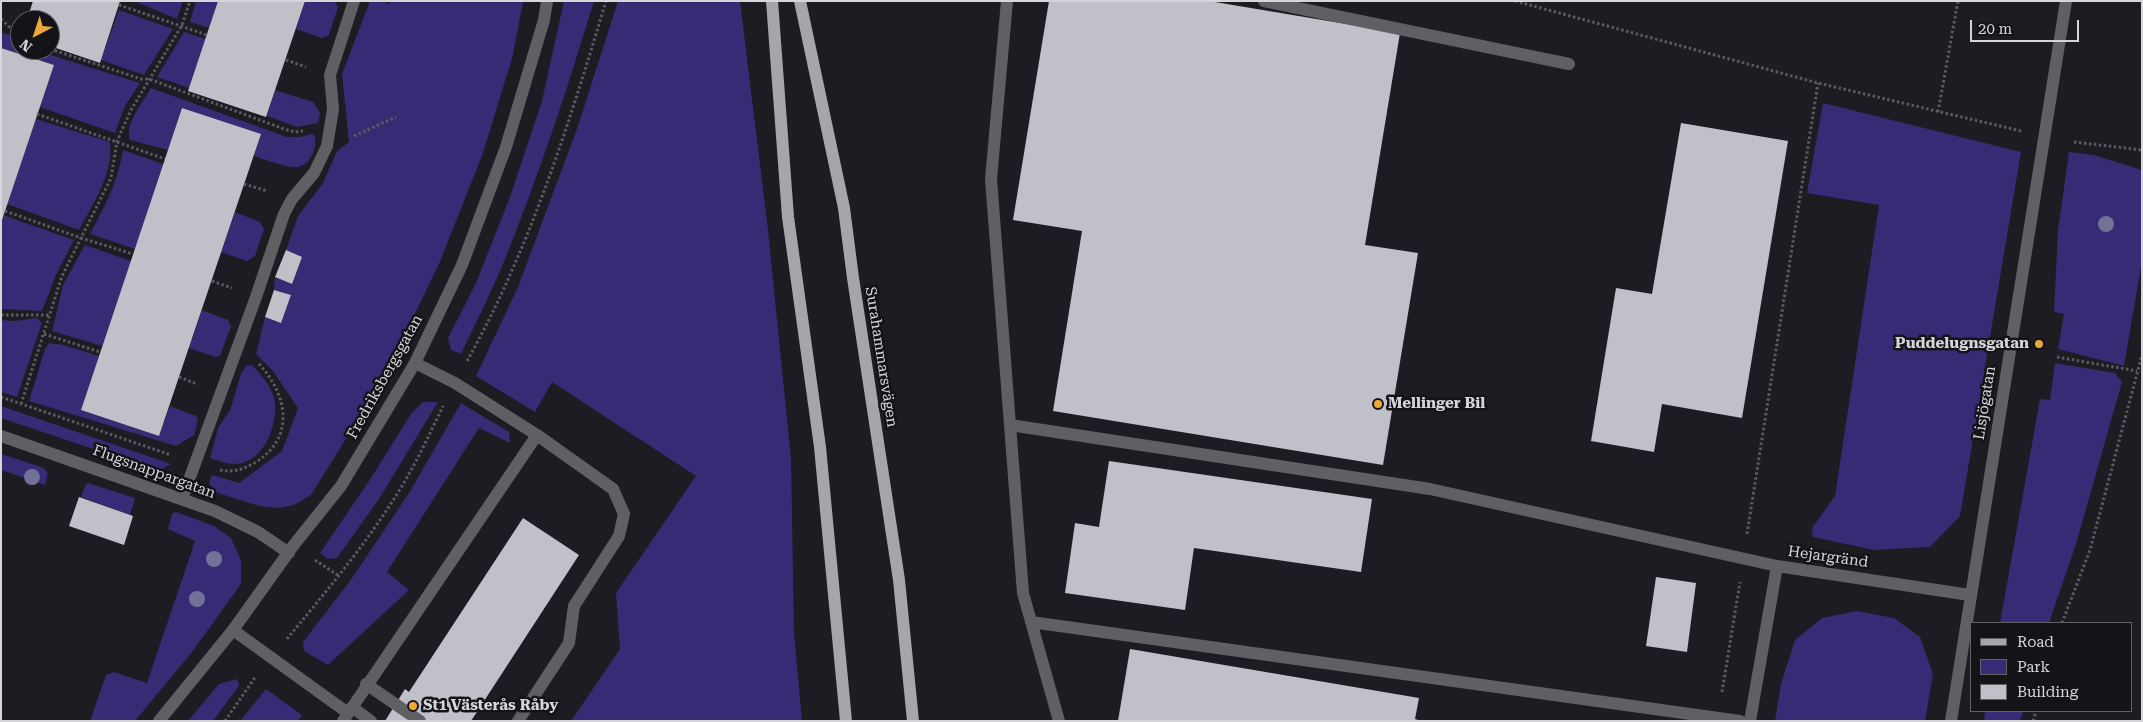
<!DOCTYPE html>
<meta charset="utf-8">
<style>
body{margin:0}
#map{position:relative;width:2143px;height:722px;overflow:hidden;background:#1c1c22;font-family:"Roboto Serif",serif}
canvas{display:block}
.frame{position:absolute;inset:0;border:2px solid #d5d5da;pointer-events:none}
.legend{position:absolute;left:1970px;top:622px;width:162px;height:90px;box-sizing:border-box;background:#131318;border:1px solid #616166;margin:0;padding:6px 9px;list-style:none;font-size:15px;color:#d5d5da}
.legend li{display:flex;align-items:center;gap:10px;height:25px}
.legend b{width:25px;border:1px solid #616166}
.north{position:absolute;left:10px;top:10px;width:50px;height:50px;box-sizing:border-box;background:#131318;border:1px solid #616166;border-radius:50%;rotate:220deg;font-size:14px;font-weight:700;line-height:20px;text-align:center;color:#d5d5da}
.north::after{content:'';display:block;margin:auto;width:18px;height:22px;background:#eca93a;clip-path:polygon(50% 0,100% 100%,50% 72%,0 100%)}
.scale{position:absolute;left:1970px;top:20px;width:109px;height:22px;box-sizing:border-box;border:2px solid #d5d5da;border-top:0;padding-left:6px;font-size:15px;line-height:18px;white-space:nowrap;color:#d5d5da;-webkit-text-stroke:4px #131318;paint-order:stroke}
</style>
<div id="map">
<canvas width="2143" height="722"></canvas>
<div class="frame"></div>
<ul class="legend">
<li><b style="height:6px;background:#a5a6ac"></b>Road</li>
<li><b style="height:14px;background:#372b75"></b>Park</li>
<li><b style="height:14px;background:#c0c0c8"></b>Building</li>
</ul>
<div class="north">N</div>
<div class="scale">20 m</div>
</div>
<script>
const ctx = document.querySelector('canvas').getContext('2d');
ctx.lineJoin = 'round';
function fillPath(path, color) {
  ctx.fillStyle = color;
  ctx.fill(path, 'evenodd');
}
function trace(path, color, width, dash) {
  ctx.strokeStyle = color;
  ctx.lineWidth = width;
  ctx.lineCap = dash ? 'butt' : 'round';
  ctx.setLineDash(dash || []);
  ctx.stroke(path);
}
function label(font, color, halo, rows, align = 'center') {
  ctx.font = font + ' "Roboto Serif",serif';
  ctx.lineWidth = 5;
  ctx.setLineDash([]);
  ctx.textBaseline = 'middle';
  ctx.strokeStyle = halo;
  ctx.fillStyle = color;
  for (const [text, x, y, turn = 0] of rows) {
    ctx.save();
    ctx.translate(x, y);
    ctx.rotate((+turn || 0) * Math.PI / 180);
    ctx.textAlign = isNaN(turn) ? turn : align;
    if (halo) ctx.strokeText(text, 0, 0);
    ctx.fillText(text, 0, 0);
    ctx.restore();
  }
}
fillPath(new Path2D(`
 M134,1H183L177,19Z
 M196,1H218L209,28L190,22Z
 M305,1H334L338,7L329,35L322,38L296,29Z
 M370,1H380L389,4L390,1H523L513,55L483,153L439,264L382,381L311,495L294,505L279,508L259,506L215,492L209,483L212,475L239,483L282,451L298,408L272,370L256,354L265,317L281,322L291,295L274,290L275,277L292,284L301,257L286,250L298,216L323,183L337,151L349,142L342,74Z
 M564,1H594C567,90 538,178 503,264C490,295 475,324 461,354L451,350L448,338L476,283L510,197L542,101Z
 M618,1H740L768,230L791,459L794,632L802,721H571L620,649L616,593L696,476L552,382L535,412L476,376L518,287L578,126Z
 M119,10L173,29L144,75L101,60Z
 M184,32L206,39L189,88L157,77Z
 M1,33L12,35L20,43V50H35L140,83L125,106L115,133L40,107L54,65L1,48Z
 M151,88L287,137H300L312,134L315,136C317,148 311,165 297,167C286,168 264,159 254,156L260,134L182,108L168,150L130,140C124,124 143,102 151,88Z
 M275,90L313,102L320,113L318,123L297,127L267,116Z
 M1823,103L2021,152L1960,516L1930,547L1874,550L1813,537L1812,528L1835,496L1879,205L1807,193Z
 M36,119L110,142C114,173 93,204 79,230L7,204Z
 M123,150L163,164L135,249L90,234C106,204 117,184 123,150Z
 M2069,152L2094,155L2139,169L2142,172V261L2124,366L2058,349L2064,314L2054,312L2058,230Z
 M235,212L260,222L264,229L255,256L247,261L221,252Z
 M3,215L74,240L56,275L42,311L1,309V221Z
 M85,245L131,261L102,346L52,331L63,285Z
 M202,310L228,320L231,326L220,356L216,357L189,348Z
 M37,318L42,323L17,397L1,392V320L14,321Z
 M49,343L63,345L99,356L81,410L159,436L170,406L196,416L198,420L194,435L176,446L29,401L45,349Z
 M2055,363L2115,373L2122,382L2076,544L2049,623H2000L2040,399L2050,400Z
 M252,365C261,374 270,385 274,397C280,422 264,466 232,464C225,463 217,460 210,458L218,428L230,410L241,374L246,366Z
 M423,402H438L379,499L337,558L328,559L320,553L371,478L411,414Z
 M461,403L509,432L510,443L479,428L387,572L409,590L328,665L304,651L303,642L350,581L409,493Z
 M1,406L171,464L159,471L1,418Z
 M1,454L44,468L48,474L45,485L1,470Z
 M88,483L135,498L130,515L81,497L85,486Z
 M176,512L214,526L231,538L241,560V584L192,652L135,721H90L106,675L114,672L147,683L195,541L168,529L172,514Z
 M1857,611L1894,618L1920,637L1933,674L1925,721H1775L1781,684L1795,640L1822,618Z
 M237,679L239,686L213,721H188L219,684Z
 M266,689L302,715L298,721H240Z
 M1985,711H2023L2020,721H1984Z`), '#372b75');
fillPath(new Path2D(`
 M33,1H120L100,63L50,46V20H27Z
 M218,1H305L266,117L188,91Z
 M1049,1H1209L1400,33L1365,245L1418,253L1383,465L1053,411L1082,231L1013,220Z
 M1,48L54,65L2,220H1Z
 M182,108L261,134L159,436L81,410Z
 M1681,123L1788,141L1742,418L1662,404L1654,452L1591,441L1616,288L1652,294Z
 M286,250L302,257L292,284L275,277Z
 M274,290L291,295L281,323L265,317Z
 M1109,461L1372,499L1361,572L1194,548L1185,610L1065,593L1075,523L1099,527Z
 M79,497L133,516L124,545L69,526Z
 M523,518L579,555L471,721H385L405,689L409,692Z
 M1656,577L1696,583L1687,652L1646,646Z
 M1130,649L1419,698L1415,719L1421,721H1118Z`), '#c0c0c8');
trace(new Path2D(`
 M1515,1L1818,83L2021,131
 M119,5L207,35
 M1,19L20,37
 M50,49L141,79H149L284,129L295,132L303,131
 M286,60L306,67
 M1938,112L1958,1
 M37,114L165,159
 M354,136L396,117
 M2074,142L2142,150
 M244,184L267,191
 M5,211L81,238L133,254
 M212,281L232,288
 M1,315H51
 M44,334L100,352
 M2057,357L2137,371
 M467,361C530,249 569,124 606,1
 M179,377L197,384
 M1,397L171,455
 M21,404L62,276L111,178L117,141L131,110L182,25L190,1
 M220,470C234,473 244,469 256,462C296,437 287,394 259,364
 M1747,534L1818,83
 M315,560L339,576
 M2062,623L2090,550L2142,355
 M287,639C329,588 372,537 405,481C419,457 431,431 443,406
 M1722,692L1740,582
 M225,721L256,676
 M2033,721L2036,711`), '#5a5a60', 3, [2.5, 2.5]);
trace(new Path2D(`
 M1007,1L991,179L1010,425L1430,489L1777,566
 M1264,1L1569,64
 M415,363L455,383L537,435L613,489L624,514L619,536L574,606L569,643L518,721
 M1010,425L1023,593L1059,721
 M1,436L215,511L258,532L289,553
 M182,499L256,297L284,214L292,199L314,173L327,146L333,109L330,75L354,1
 M1031,622L1740,721
 M233,630L348,713
 M366,684L420,721
 M352,707L371,721
 M159,721L233,630L293,546L341,486L415,363L462,265L506,147L544,20L547,1
 M343,721L537,435
 M1750,721L1777,566L1970,595
 M1951,721L2066,1`), '#606064', 12);
trace(new Path2D(`
 M772,1L788,217L820,447L846,721
 M800,1L844,208L853,278L899,580L913,721`), '#a5a6ac', 12);
ctx.fillStyle = '#727198';
for (const [x, y] of [
 [2106,224],
 [32,477],
 [214,559],
 [197,599]
]) {
  ctx.beginPath();
  ctx.arc(x, y, 8, 0, 2 * Math.PI);
  ctx.fill();
}
for (const [x, y, r, color] of [
 [2039,344,5,"#eca93a"],
 [1378,404,5,"#eca93a"],
 [413,706,5,"#eca93a"]
]) {
  const dot = new Path2D();
  dot.arc(x, y, r, 0, 2 * Math.PI);
  ctx.fillStyle = color;
  ctx.fill(dot);
  trace(dot, '#131318', 2);
}
label('bold 15px', '#d5d5da', '#131318', [
 ["Puddelugnsgatan",2029,344,"right"],
 ["Mellinger Bil",1388,404],
 ["St1 Västerås Råby",423,706]
], 'left');
label('15px', '#d5d5da', '#131318', [
 ["Surahammarsvägen",881,357,81],
 ["Fredriksbergsgatan",385,377,-61],
 ["Lisjögatan",1985,403,-81],
 ["Flugsnappargatan",154,472,20],
 ["Hejargränd",1828,557,8]
]);
</script>
